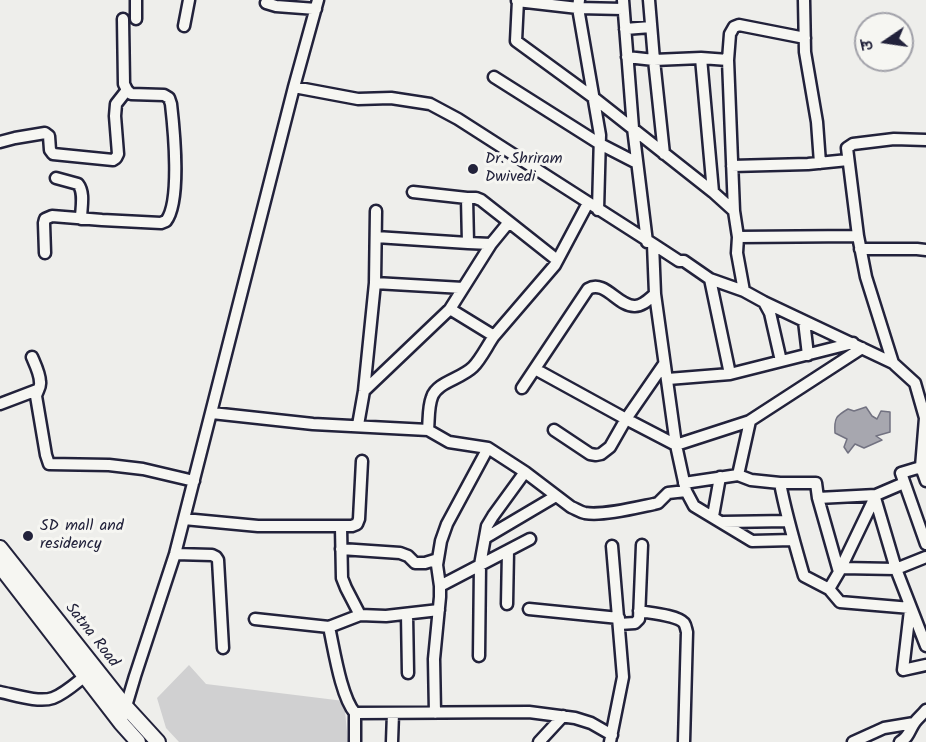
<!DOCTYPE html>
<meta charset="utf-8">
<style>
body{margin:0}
#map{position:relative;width:926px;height:742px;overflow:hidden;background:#eeeeeb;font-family:Kalam,"Playpen Sans Deva",sans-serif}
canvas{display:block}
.north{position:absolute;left:854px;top:12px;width:60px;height:60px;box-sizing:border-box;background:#f6f6f2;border:2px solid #a1a1a9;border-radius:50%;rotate:257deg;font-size:16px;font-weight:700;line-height:24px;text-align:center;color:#22223b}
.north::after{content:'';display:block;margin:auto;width:21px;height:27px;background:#22223b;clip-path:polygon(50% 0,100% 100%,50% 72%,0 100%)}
</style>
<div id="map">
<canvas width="926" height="742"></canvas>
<div class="north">उ</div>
</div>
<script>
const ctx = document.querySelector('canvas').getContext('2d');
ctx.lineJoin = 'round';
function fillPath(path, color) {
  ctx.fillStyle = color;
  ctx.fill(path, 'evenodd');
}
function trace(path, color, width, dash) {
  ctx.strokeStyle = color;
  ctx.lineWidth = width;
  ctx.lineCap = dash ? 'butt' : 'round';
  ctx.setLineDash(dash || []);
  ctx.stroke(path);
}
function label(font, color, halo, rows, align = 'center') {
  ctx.font = font + ' Kalam,sans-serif';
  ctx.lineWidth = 6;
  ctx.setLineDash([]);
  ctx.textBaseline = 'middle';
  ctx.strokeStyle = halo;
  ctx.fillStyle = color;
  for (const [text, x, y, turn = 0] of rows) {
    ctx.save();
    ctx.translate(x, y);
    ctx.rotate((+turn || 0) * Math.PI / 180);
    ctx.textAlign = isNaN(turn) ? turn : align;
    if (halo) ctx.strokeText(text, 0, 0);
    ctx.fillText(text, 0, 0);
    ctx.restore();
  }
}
fillPath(new Path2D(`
 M189,665L206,684L344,701L348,742H179L166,728L157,698Z`), '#d0d0d1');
const water = new Path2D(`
 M866,407L872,416L877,419L881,411L890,412V432L876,436L882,440L864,448L855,444L848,453L844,447L847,439L835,433C834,418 836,416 848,409L854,411Z`);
fillPath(water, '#a7a7af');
trace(water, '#727281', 1.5);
const minor = new Path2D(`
 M518,0L516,41L594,98L713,192L734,211
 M579,0L578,8L600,135L598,210
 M623,0L633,128L647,242
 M804,0L805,52L817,122L820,163
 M517,1L578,8L623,9
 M266,3L276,6L316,9
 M136,19V0
 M184,26L189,0
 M625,29L651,27
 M627,57L654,60L649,0
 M728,60L730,34L734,27L739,25L805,38
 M494,77L600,144L637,163
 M294,87L358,99L391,98L430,104L458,119L653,244
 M0,142L15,138L45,133L49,136L50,150L53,154L113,160L116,158L118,154L115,116L116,104L127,90
 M664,154L654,60L701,58L713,192
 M732,166L808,164L848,160
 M56,178L78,184C85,193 81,208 81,219
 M467,198H476L481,200L509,222
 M376,237L468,243
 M738,237L858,236
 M491,244L509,222L557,260
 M860,249H917L926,250
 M45,253L44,223L45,219L52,216L102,220L161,223L166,221C181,202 174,130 171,104L169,98L164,95L131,94L127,90L124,84L123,19
 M375,283L463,288
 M744,291L764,302L893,363L915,383L925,418L921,467L901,473L926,544
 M764,302L770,313L781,361
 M804,321L808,355
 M494,336L555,265L588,203
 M32,357C35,364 40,374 40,382C41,387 37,391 36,396L46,455L49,464L109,465L143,469L194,481
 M893,363L866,277L858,236L847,148L853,144L894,139L926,140
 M535,369L626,419L676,445
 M730,374L853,343
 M668,379L730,374L710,279
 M522,388L588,289C605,279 618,307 635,306C643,306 649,299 655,294
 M364,391L450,309L491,244L468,243L467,198L413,192
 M0,404L37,390
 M212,413L313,424L428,430C429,420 428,407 432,397C437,382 461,379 473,367C481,359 487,346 494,336L450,309
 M748,422L862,348
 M358,425L364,391L375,283L376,211
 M428,430L449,442L488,448L525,472L571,507C576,509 580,512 585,513C603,516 635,508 654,504L658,503L668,493L686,491
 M554,430L590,454L596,455L601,454L610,447L626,419L664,364
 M676,445L655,294L653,244L679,261H684L710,279L744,291L737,253L738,237L734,211L728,60L701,58
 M921,467L926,481
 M684,483L738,475
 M780,483H816L818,498
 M875,498L896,569L926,646
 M713,516L720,477
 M184,519L258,526H352L357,524L359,519L362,461
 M723,522L788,521
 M341,527L342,578L346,588L360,615
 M485,538L556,496
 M793,540L752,541L694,506L686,491L676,445L750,421L738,475L751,480L780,483C786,515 795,545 804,576L829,589L839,572L876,495
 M341,549L400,553L408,556L415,563H425L438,559
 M175,554L212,555L216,557L218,560L223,648
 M841,568L896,569L926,557
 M839,572L818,498L876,495L904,483
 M440,586L530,539
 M829,589L840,602L911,608
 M507,604L508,551
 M529,609L619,618
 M910,610L903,670L926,665
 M639,611C649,613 677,615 684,623C686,626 686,629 687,632L684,742
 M407,614L408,673
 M255,619L329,627L360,615L386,616L439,610
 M619,624L635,623L639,619L642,545
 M329,627C334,649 341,697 355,713L529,712L575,718L591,723L612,735
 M479,656L480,565L487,526L493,516L525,472
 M0,692C15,695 39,703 53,698C64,694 75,684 85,676
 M355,713V742
 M435,713L434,659L440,597V586L437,565L441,541L447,524L488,448
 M121,723L135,676L175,554L294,87L318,0
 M392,742L393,713
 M539,742L563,716
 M610,742L623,677L612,546
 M853,742L884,728L914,723
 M900,742C910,736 909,730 915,722C918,718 923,714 926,710`);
const major = new Path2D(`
 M0,548L126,707L158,742
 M0,566L121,723L138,742`);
trace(minor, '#22223b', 15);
trace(major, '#22223b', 18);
trace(minor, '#f6f6f2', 10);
trace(major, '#f6f6f2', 14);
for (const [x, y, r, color] of [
 [473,169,6,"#22223b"],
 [28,536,6,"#22223b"]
]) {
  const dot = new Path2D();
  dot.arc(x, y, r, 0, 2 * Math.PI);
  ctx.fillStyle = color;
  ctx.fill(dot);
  trace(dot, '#f6f6f2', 2);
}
label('16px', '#22223b', '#f6f6f2', [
 ["Dr. Shriram",485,160],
 ["Dwivedi",485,178],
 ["SD mall and",40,527],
 ["residency",40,545]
], 'left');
label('16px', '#22223b', '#f6f6f2', [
 ["Satna Road",91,636,52]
]);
</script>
